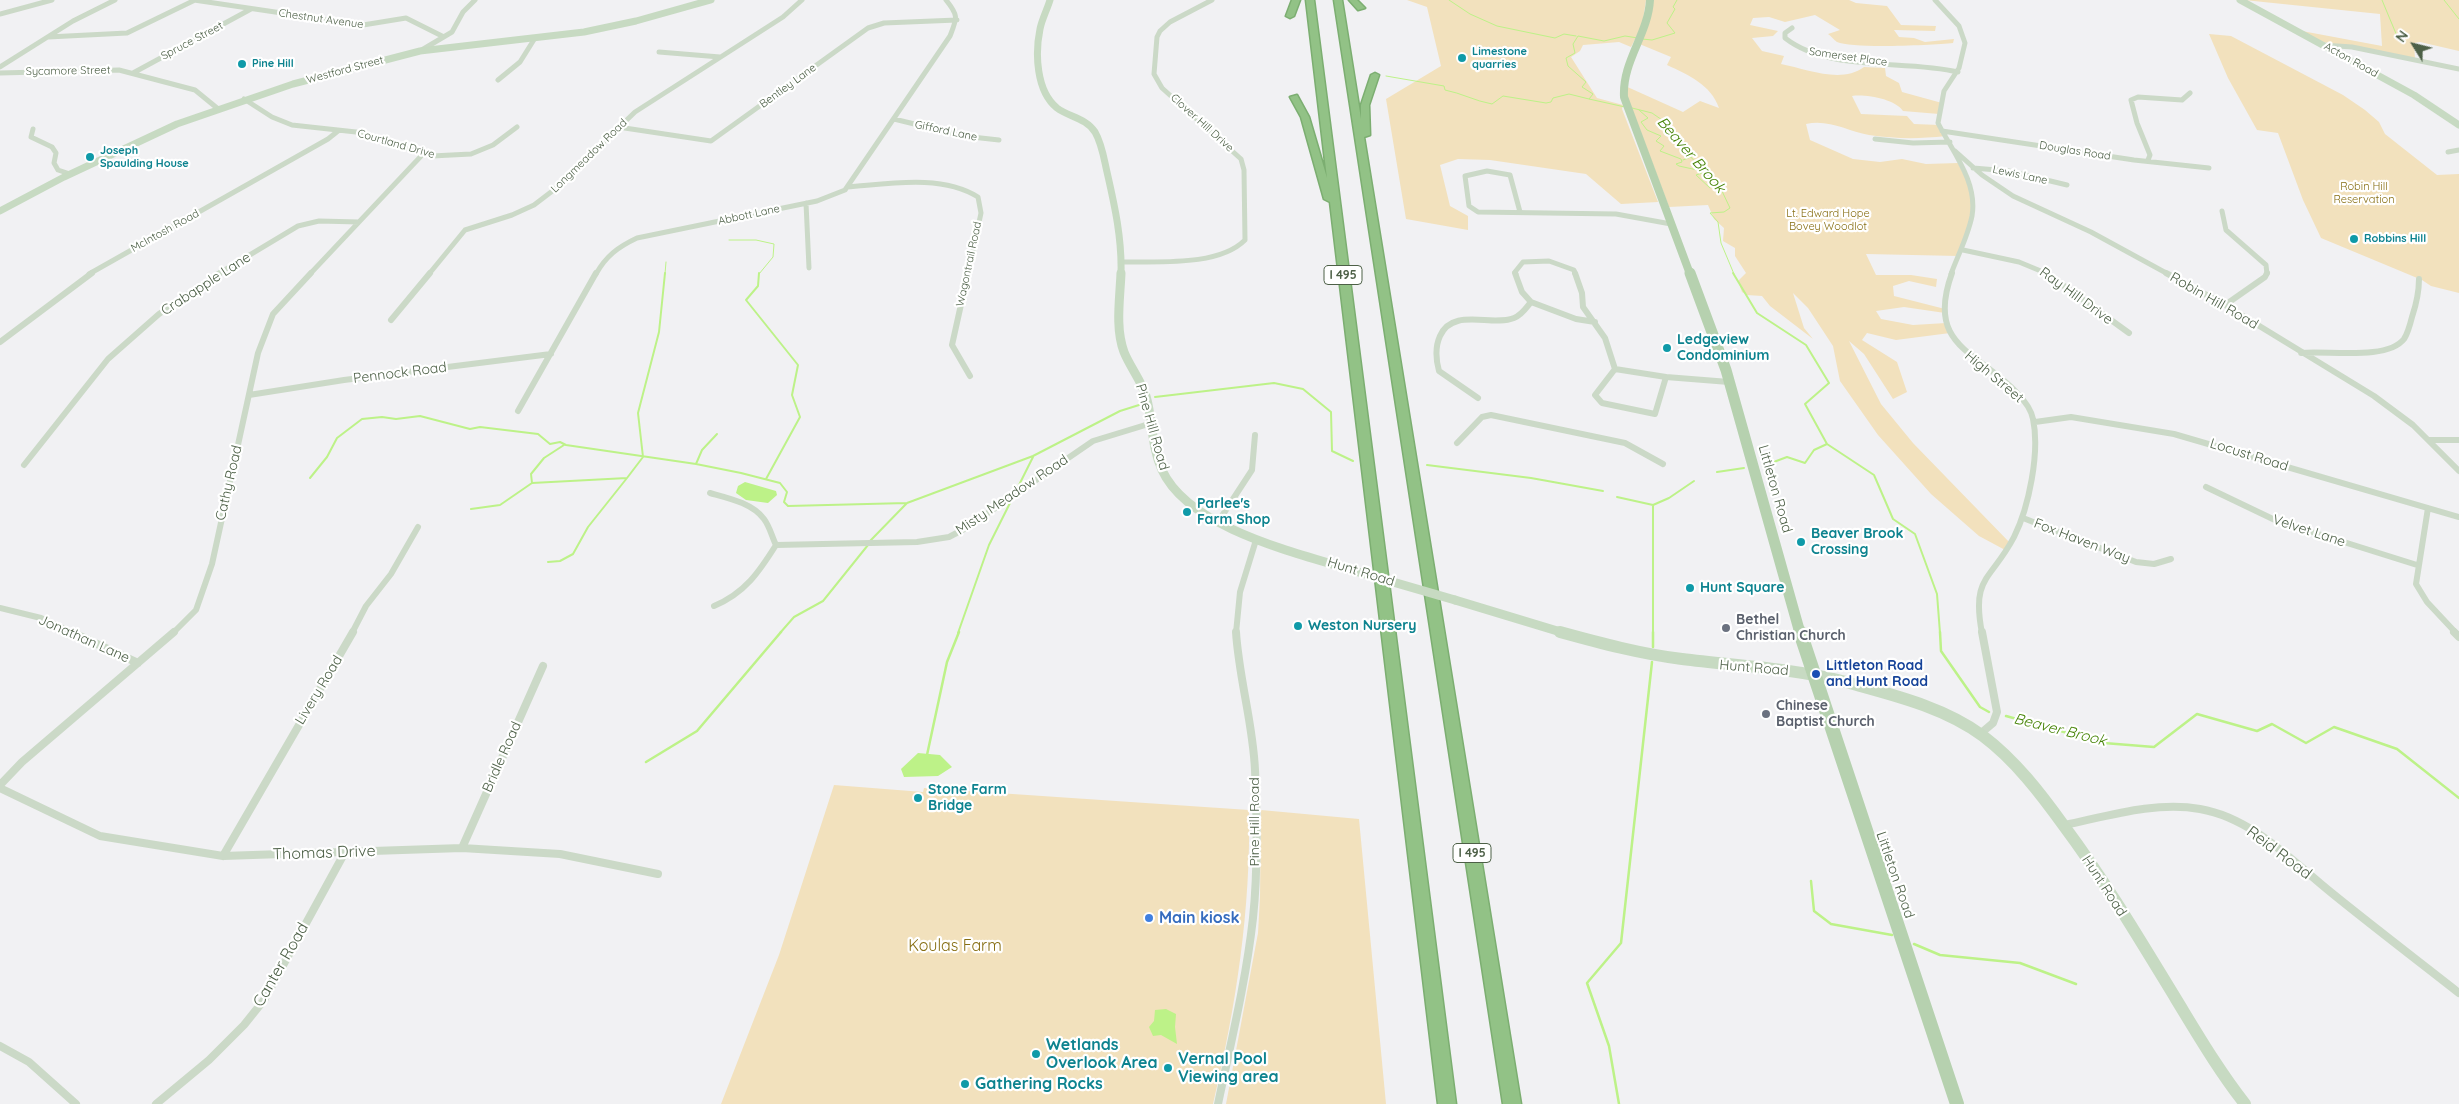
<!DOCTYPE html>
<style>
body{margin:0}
#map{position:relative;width:2459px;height:1104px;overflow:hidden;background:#f1f1f3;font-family:Quicksand,sans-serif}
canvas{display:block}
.north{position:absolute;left:2389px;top:20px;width:50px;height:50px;-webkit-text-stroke:4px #fff;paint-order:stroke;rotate:306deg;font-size:14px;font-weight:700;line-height:20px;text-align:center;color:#4d6047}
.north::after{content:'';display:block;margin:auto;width:18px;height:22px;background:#4d6047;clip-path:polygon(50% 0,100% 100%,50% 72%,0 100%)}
</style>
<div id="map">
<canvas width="2459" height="1104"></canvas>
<div class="north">N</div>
</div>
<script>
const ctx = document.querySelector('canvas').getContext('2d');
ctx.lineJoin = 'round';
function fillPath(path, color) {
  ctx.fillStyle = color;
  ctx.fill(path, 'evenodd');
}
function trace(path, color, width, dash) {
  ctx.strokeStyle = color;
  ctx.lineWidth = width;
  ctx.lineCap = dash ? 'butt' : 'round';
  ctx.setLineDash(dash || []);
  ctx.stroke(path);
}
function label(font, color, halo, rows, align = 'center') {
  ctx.font = font + ' Quicksand,sans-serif';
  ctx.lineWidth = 4.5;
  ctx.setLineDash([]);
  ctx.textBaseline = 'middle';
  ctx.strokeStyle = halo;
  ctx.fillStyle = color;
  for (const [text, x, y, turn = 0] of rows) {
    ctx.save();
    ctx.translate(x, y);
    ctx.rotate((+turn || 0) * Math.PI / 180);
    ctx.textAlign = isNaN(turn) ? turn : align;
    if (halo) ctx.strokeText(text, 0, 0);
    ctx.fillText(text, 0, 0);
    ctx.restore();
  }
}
fillPath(new Path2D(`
 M1407,0H1646L1642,26L1631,47L1619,42L1583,45L1580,51L1571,57L1597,98L1623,105L1622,109L1658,202L1621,204L1586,174L1490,160L1458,159L1440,165L1450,206L1468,216V230L1406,219L1386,99L1441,66L1427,7Z
 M1650,0H1849L1856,3L1887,6L1901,25L1936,26L1935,31L1894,30L1899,37L1914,38L1925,42L1954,39L1953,43C1933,45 1852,49 1837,42C1834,40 1831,36 1828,34L1840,30L1815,15L1785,22L1769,17L1753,18L1750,25L1778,31L1773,36L1752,38L1762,51L1784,56L1781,64C1807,69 1841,84 1864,67L1885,68L1886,76L1899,83L1902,92L1942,103L1939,114L1903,111C1895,99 1866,94 1852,96L1861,114L1907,116L1914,124L1939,125L1946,136C1918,139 1897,139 1869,135C1847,131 1829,119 1806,124L1810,140L1853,159L1880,162L1902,159L1926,164L1958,163L1971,189L1972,211L1959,256L1866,254L1876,275H1911L1937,279L1936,287L1909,281L1893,286L1894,296L1945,309V313L1904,307L1876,311L1881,319L1913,325L1946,323L1950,333L1896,340L1867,333L1862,340L1897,362L1907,392L1893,399L1864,354L1849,341L1881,404L1913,443L2011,544L2007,551L1979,536L1931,494L1878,435L1840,381L1833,346L1808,308L1793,293L1804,328L1813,339L1770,306L1762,296L1747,295L1742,292L1738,281L1746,273L1735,256V248L1723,241L1724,228L1714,219L1708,205L1669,207L1623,85L1683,112L1700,101L1719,108C1711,85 1689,75 1667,65L1671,57L1637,43Z
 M2244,0H2459V51L2420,42L2414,43L2415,59L2323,42L2302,31L2382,46L2380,14Z
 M2209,34L2231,36L2343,95L2365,110L2379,122L2385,134L2437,175L2459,174V293L2431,286L2422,280L2321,238L2303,200L2278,133L2257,130L2228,78Z
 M834,785L923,792L924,788L1249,810C1251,909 1236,1007 1213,1104H721L779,955Z
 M1261,810L1359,819L1386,1104H1226L1258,933L1260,897Z`), '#f2e1bd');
fillPath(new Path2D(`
 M745,482L776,491L777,495L768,503L746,500L736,493L738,486Z
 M918,753L940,755L952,767L938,776L904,777L901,769Z
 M1166,1009L1176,1014L1175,1027L1177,1044L1161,1035L1153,1036L1149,1027L1154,1021L1155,1010Z`), '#bdf288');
trace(new Path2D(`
 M1449,0L1470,14L1497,26L1555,38L1564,34L1576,36
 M2382,0L2397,36
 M2444,0L2459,19
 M1642,39L1652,40L1675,33L1667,23L1675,9L1673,7L1677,0
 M1386,76L1444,86L1445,90C1461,93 1475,101 1492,104L1503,96L1546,103L1551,102L1553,98L1569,94L1589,99
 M1625,107L1589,99L1593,94L1582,87L1586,82L1568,66L1566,58L1575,53L1573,44L1578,36L1604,41L1625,36L1638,38
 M1632,108L1652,113L1665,122L1686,152L1721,189L1730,208L1724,212L1710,213L1718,222L1721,243L1734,274
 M1639,110L1648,118L1641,122L1647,130L1661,136L1656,141L1664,146L1660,151L1681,159L1682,162L1676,164L1679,166L1702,171
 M1683,160L1691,157
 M1702,170V173L1696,175L1710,188
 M729,240H756L774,244L773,257L759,274
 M665,274L666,262`), '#bdf288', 1);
trace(new Path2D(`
 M759,273L758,286L746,300L798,365L792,395L800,417L766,479
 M1733,273L1757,313L1806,345L1829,383L1805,404L1827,444L1874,475L1893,519L1915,534L1937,594L1940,633
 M1155,397L1274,383L1303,389L1331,412L1332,451L1353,461
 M696,464L702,450L717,434
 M1427,465L1531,478L1603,491
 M1763,466L1787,457L1805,463L1814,450L1827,444
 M1717,472L1744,468
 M310,478L327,457L337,438L362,419L382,417L396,419L420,416L470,429L480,427L538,434L550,444L560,442L566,445L696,464L741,473L780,483L787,492L784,502L788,506L907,503L1033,456L1120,411L1139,405
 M532,483L531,474L544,458L564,445
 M1016,491L1033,457
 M1617,497L1653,505L1669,498L1694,481
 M1653,505V633
 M471,509L500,505L532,483L627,478L643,457L638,413L659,332L665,273
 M870,541L907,503
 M548,562L560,561L573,554L588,527L627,478
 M780,633L794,617L823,601L868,545
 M958,633L989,545L1012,499`), '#bdf288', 2);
trace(new Path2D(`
 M1653,632V647
 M1940,632L1941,651L1980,707L1989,712
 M2006,716L2104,743L2154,747L2197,714L2257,731L2272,724L2306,743L2334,727L2397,749L2459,798
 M927,755L947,662L959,632
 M646,762L697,731L781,632
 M1811,881L1814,911L1831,924L1892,935
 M1914,944L1940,955L2020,963L2076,984
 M1619,1104L1609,1046L1587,983L1621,943L1652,662`), '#bdf288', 2.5);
const highway = new Path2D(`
 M1292,0H1300L1294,16L1290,18L1286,16Z
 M1306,0H1314L1456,1104H1438L1330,202L1324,199L1301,117L1290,97L1297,95L1309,117L1327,178Z
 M1334,0H1342L1361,119V105L1371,75L1375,73L1379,75L1369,105L1370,135L1364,137L1521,1104H1503Z
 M1349,0H1357L1365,8L1358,10Z`);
trace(highway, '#7cae71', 3);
trace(new Path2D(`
 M194,0L363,25L406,18L444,37
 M1935,0L1959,26L1965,43L1959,68L1944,91L1938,123C1952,151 1978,182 1972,216C1968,236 1958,255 1951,274
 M0,14L52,0
 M1792,28L1785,33V38C1830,73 1904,59 1958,72
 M48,37L127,33L195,0
 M2323,45L2352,47L2459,69
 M420,51L452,32L463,12L475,0
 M659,52L720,57
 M0,67L73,21L115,0
 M0,73L119,70L195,90L217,108
 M133,73L251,9
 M498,80L520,62L535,38
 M244,99L272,117L292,125L356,132L432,156L471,154L493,145L517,127
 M894,119L963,136L999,140
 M618,127L711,141L868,28L884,23L957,20
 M33,129L31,137L52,147L56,153L54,163L58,170L70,174
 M1942,131L2134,160L2209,168
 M1875,139L1913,143L1950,142
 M1955,151L1982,175L2013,196L2091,232L2168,274
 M2448,152L2459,150
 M2148,160L2150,155L2137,123L2131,100L2138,97L2182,100L2190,93
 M1973,168L2009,171L2067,185
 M847,187C888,184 941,174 978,197L981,213L968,274
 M806,203L809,268
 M2222,211L2226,230L2266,265L2267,274
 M1520,212L1510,175L1487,171L1465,176L1469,206L1478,212L1616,214L1671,224
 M1963,250L2019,262L2048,274
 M1121,262C1157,261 1218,267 1245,240L1244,170L1241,159L1162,88L1154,74L1157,37L1160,31L1170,22L1212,0
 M89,274L328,139L338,131
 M218,274L298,226L319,221L359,222
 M310,274L423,154
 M429,274L465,230L512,215L534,205L555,189L635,112L783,17L802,0
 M596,274C606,256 618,247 637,238L817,201L845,190L950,36C957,18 959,16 946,0
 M1516,274L1515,272L1523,262L1549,261L1574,270L1575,274`), '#cbd9c7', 5);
trace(new Path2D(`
 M968,273L952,345L970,376
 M1575,273L1582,293L1583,307L1605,338L1615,369
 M1952,273C1925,347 1978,351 2017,393C2024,400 2031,409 2033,419C2040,452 2029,507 2014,537C1991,581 1971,576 1982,633
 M2046,273L2129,333
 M2166,273L2225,305L2374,396L2413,425L2459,471
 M1531,302L1576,319L1595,322
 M2225,305L2265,277L2267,273
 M391,320L430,273
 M0,342L92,273
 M2301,353C2326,350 2387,361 2404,339C2408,333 2410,325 2412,317C2416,305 2419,292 2419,279
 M1615,369L1666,377L1655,414L1602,403L1595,395Z
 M1666,377L1729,382
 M249,395L344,380L551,354
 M1478,398L1439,371C1436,360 1435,347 1440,336C1453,307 1491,327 1514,318C1522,315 1526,308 1531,302L1522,292L1515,273
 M518,411L596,273
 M2035,422L2071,417L2174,434L2459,517
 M2430,440H2459
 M1457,443L1482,417L1491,415L1625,443L1663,464
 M24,465L108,359L159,314L220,273
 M2206,487L2277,521L2417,565
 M710,493C728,498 752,503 764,519C770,527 772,537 776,545
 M2428,508L2416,584L2427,602L2456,633
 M2023,518L2136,562L2154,564L2171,559
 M1218,522L1252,470L1255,435
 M714,606C745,593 759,572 776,545L917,542L949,537L966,528L1093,441L1152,423
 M0,608L41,618L74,633
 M173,633L196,610L212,564L258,353L273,314L311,273
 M352,633L366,606L391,574L418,527
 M1236,633L1240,592L1256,540`), '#cbd9c7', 6);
trace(new Path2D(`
 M71,632L138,663
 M2454,632L2459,637
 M1980,734L1993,723L1997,712L1982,632
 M0,785L22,762L174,632
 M0,788L100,836L223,856L462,848L560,854L658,874
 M2065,825C2108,816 2156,801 2200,809C2253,818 2294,863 2333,894C2375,928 2417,960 2459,993
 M462,848L543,666
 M223,856L353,632
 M0,1046L29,1062L76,1104
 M156,1104L209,1060L244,1025L264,1000L345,852
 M1218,1104C1231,1042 1246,981 1253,918C1258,872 1257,817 1255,770C1253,723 1239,679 1236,632`), '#cbd9c7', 8);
trace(new Path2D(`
 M1050,0C1047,10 1042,19 1040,29C1035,53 1036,91 1057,108C1069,117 1086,118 1095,132C1102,144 1104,159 1107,172C1115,207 1122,239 1121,274
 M2240,0L2414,95L2459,125
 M0,211L64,177L177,124L293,84L420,51L584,32L636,21L711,0`), '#c7dac2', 7);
trace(new Path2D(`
 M1121,273C1120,298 1115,328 1124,352C1130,367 1141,380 1146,396C1153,420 1151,446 1162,470C1189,529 1298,553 1355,571
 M1455,600L1564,633`), '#c7dac2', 9);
trace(new Path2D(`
 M1560,632C1600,643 1641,654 1682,659C1737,666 1792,668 1846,682C1893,695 1944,707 1983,736C2015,760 2041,794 2064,826C2105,881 2140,940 2176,999C2198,1035 2219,1071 2245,1104`), '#c7dac2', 12);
trace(new Path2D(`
 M1650,0C1648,35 1622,61 1624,97L1690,274`), '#b6d1af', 8);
trace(new Path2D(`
 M1690,273L1726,370L1800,633`), '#b6d1af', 11);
trace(new Path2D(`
 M1800,632L1957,1104`), '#b6d1af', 14);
fillPath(highway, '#92c286');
trace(new Path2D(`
 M1355,571L1455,600`), '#c7dac2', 9);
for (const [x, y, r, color] of [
 [1462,58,5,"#0f9aa8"],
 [242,64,5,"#0f9aa8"],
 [90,157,5,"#0f9aa8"],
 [2354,239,5,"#0f9aa8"],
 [1667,348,5,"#0f9aa8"],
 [1187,512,5,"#0f9aa8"],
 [1801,542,5,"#0f9aa8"],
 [1690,588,5,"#0f9aa8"],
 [1298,626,5,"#0f9aa8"],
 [1726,628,5,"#6b7280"],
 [1816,674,5,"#1a4fb4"],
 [1766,714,5,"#6b7280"],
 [918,798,5,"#0f9aa8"],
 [1149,918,5,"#3f7fe0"],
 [1036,1054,5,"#0f9aa8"],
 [1168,1068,5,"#0f9aa8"],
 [965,1084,5,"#0f9aa8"]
]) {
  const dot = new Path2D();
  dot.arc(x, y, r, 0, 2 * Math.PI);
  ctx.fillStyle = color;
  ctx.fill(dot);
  trace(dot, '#fff', 2);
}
label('11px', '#4d6047', '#fff', [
 ["Chestnut Avenue",321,19,8],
 ["Spruce Street",192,41,-28],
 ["Somerset Place",1848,57,8],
 ["Acton Road",2351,60,29],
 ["Westford Street",345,70,-15],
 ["Sycamore Street",68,71,-1],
 ["Bentley Lane",788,86,-36],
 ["Clover Hill Drive",1202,123,42],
 ["Gifford Lane",946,131,12],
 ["Courtland Drive",396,144,16],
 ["Douglas Road",2075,151,9],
 ["Longmeadow Road",589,156,-44],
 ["Lewis Lane",2020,175,12],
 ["Abbott Lane",749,215,-12],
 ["McIntosh Road",165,231,-29],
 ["Wagontrail Road",969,264,-78]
]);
label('bold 11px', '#0d838f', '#fff', [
 ["Limestone",1472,52],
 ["quarries",1472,65],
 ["Pine Hill",252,64],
 ["Joseph",100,151],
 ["Spaulding House",100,164],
 ["Robbins Hill",2364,239]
], 'left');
label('11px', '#876e12', '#fff', [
 ["Robin Hill",2364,187],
 ["Reservation",2364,200],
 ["Lt. Edward Hope",1828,214],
 ["Bovey Woodlot",1828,227]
]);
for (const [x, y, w] of [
 [1343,275,38],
 [1472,853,38]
]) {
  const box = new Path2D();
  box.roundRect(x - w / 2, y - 9.5, w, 19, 4);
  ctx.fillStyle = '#fff';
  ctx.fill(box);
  trace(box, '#4d6047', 1);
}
label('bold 12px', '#4d6047', null, [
 ["I 495",1343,275],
 ["I 495",1472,853]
]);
label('14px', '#4d6047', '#fff', [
 ["Crabapple Lane",206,284,-33],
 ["Ray Hill Drive",2076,296,36],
 ["Robin Hill Road",2214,301,30],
 ["Pennock Road",400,373,-7],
 ["High Street",1994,377,40],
 ["Pine Hill Road",1152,427,74],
 ["Locust Road",2249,455,17],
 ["Cathy Road",229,483,-77],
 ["Littleton Road",1775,489,74],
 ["Misty Meadow Road",1012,495,-34],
 ["Velvet Lane",2309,531,18],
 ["Fox Haven Way",2082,541,21],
 ["Hunt Road",1361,572,17],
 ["Jonathan Lane",84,639,24],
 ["Hunt Road",1754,668,5],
 ["Livery Road",319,690,-59],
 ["Bridle Road",502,757,-66],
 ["Pine Hill Road",1255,822,-90],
 ["Littleton Road",1895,875,71],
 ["Hunt Road",2104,886,57]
]);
label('bold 14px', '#0d838f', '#fff', [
 ["Ledgeview",1677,340],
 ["Condominium",1677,356],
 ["Parlee's",1197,504],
 ["Farm Shop",1197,520],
 ["Beaver Brook",1811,534],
 ["Crossing",1811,550],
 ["Hunt Square",1700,588],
 ["Weston Nursery",1308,626],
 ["Stone Farm",928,790],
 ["Bridge",928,806]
], 'left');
label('bold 14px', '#5b616d', '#fff', [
 ["Bethel",1736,620],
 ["Christian Church",1736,636],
 ["Chinese",1776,706],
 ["Baptist Church",1776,722]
], 'left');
label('bold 14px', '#164399', '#fff', [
 ["Littleton Road",1826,666],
 ["and Hunt Road",1826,682]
], 'left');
label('italic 15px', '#468407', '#fff', [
 ["Beaver Brook",1691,155,49],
 ["Beaver Brook",2060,730,14]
]);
label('16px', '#4d6047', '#fff', [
 ["Thomas Drive",324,853,-2],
 ["Reid Road",2279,853,37],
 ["Canter Road",281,965,-60]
]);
label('bold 16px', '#366cbe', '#fff', [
 ["Main kiosk",1159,918]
], 'left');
label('16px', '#876e12', '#fff', [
 ["Koulas Farm",955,946]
]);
label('bold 16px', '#0d838f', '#fff', [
 ["Wetlands",1046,1045],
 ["Overlook Area",1046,1063],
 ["Vernal Pool",1178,1059],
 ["Viewing area",1178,1077],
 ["Gathering Rocks",975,1084]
], 'left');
</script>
